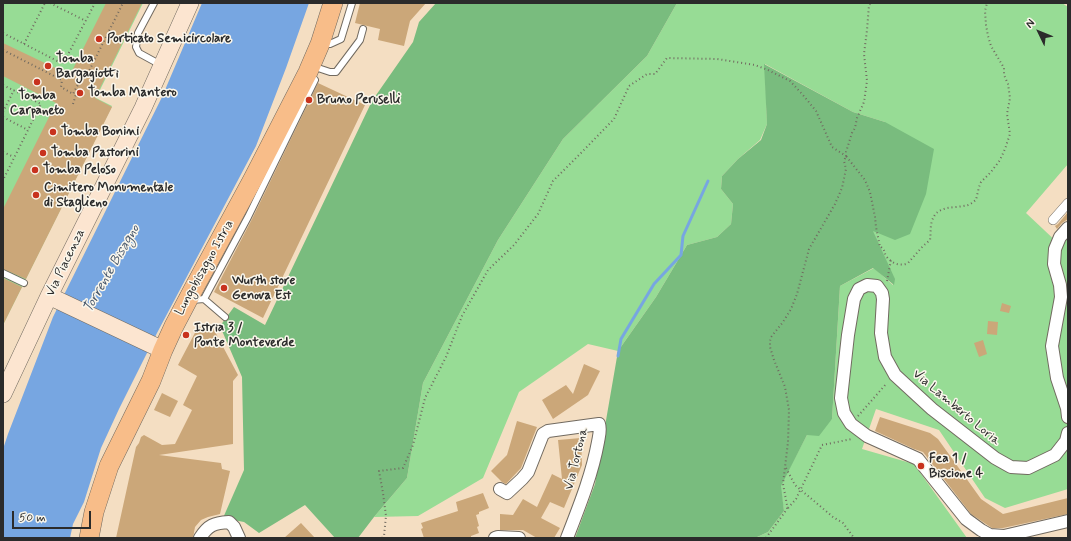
<!DOCTYPE html>
<style>
body{margin:0}
#map{position:relative;width:1071px;height:541px;overflow:hidden;background:#f4dec2;font-family:Mynerve,sans-serif}
canvas{display:block}
.frame{position:absolute;inset:0;border:4px solid #2b2b2b;pointer-events:none}
.north{position:absolute;left:1019px;top:12px;width:40px;height:40px;-webkit-text-stroke:3px #fbf7ec;paint-order:stroke;rotate:313deg;font-size:11px;font-weight:700;line-height:16px;text-align:center;color:#2b2b2b}
.north::after{content:'';display:block;margin:auto;width:14px;height:18px;background:#2b2b2b;clip-path:polygon(50% 0,100% 100%,50% 72%,0 100%)}
.scale{position:absolute;left:12px;top:511px;width:79px;height:18px;box-sizing:border-box;border:2px solid #2b2b2b;border-top:0;padding-left:5px;font-size:12px;line-height:14px;white-space:nowrap;color:#2b2b2b;-webkit-text-stroke:3px #fbf7ec;paint-order:stroke}
</style>
<div id="map">
<canvas width="1071" height="541"></canvas>
<div class="frame"></div>
<div class="north">N</div>
<div class="scale">50 m</div>
</div>
<script>
const ctx = document.querySelector('canvas').getContext('2d');
ctx.lineJoin = 'round';
function fillPath(path, color) {
  ctx.fillStyle = color;
  ctx.fill(path, 'evenodd');
}
function trace(path, color, width, dash) {
  ctx.strokeStyle = color;
  ctx.lineWidth = width;
  ctx.lineCap = dash ? 'butt' : 'round';
  ctx.setLineDash(dash || []);
  ctx.stroke(path);
}
function label(font, color, halo, rows, align = 'center') {
  ctx.font = font + ' Mynerve,sans-serif';
  ctx.lineWidth = 3;
  ctx.setLineDash([]);
  ctx.textBaseline = 'middle';
  ctx.strokeStyle = halo;
  ctx.fillStyle = color;
  for (const [text, x, y, turn = 0] of rows) {
    ctx.save();
    ctx.translate(x, y);
    ctx.rotate((+turn || 0) * Math.PI / 180);
    ctx.textAlign = isNaN(turn) ? turn : align;
    if (halo) ctx.strokeText(text, 0, 0);
    ctx.fillText(text, 0, 0);
    ctx.restore();
  }
}
fillPath(new Path2D(`
 M3,3H143L96,98L112,106L3,325Z
 M677,3H1062L1068,7V164L1026,213L1060,245L1068,238V489L1005,508L985,498L939,430L876,409L862,449L914,464L967,538H755L768,532L784,511L780,486L807,435L832,419L840,286L874,268L893,285L894,279L872,230L885,122L853,112L765,64L767,124L760,140L738,159L722,176L721,189L733,204L731,224L717,237L687,245L656,297L618,351L588,344L519,392L483,478L418,516L374,517L407,478L423,383L498,240L563,139L647,56Z`), '#97dc95');
fillPath(new Path2D(`
 M436,3H677L647,56L563,139L498,240L423,383L407,478L374,517L358,538H335L305,505L259,533L244,522L223,518L244,470L242,377L220,326L234,307L265,325L372,101L413,42L419,22Z
 M764,64L853,112L885,122L934,149L926,194L910,234L895,240L873,231L895,279L894,285L873,268L840,286L832,419L819,436L807,435L781,486L784,511L768,532L755,538H575L595,484L618,351L656,297L687,245L717,237L731,224L733,204L721,189L722,176L738,159L761,140L767,124Z`), '#79bc7e');
fillPath(new Path2D(`
 M202,3H309L286,68L256,146L157,333L119,409L101,448L84,502L73,524L70,538H3V449L8,434L53,317L162,97Z`), '#77a6e1');
trace(new Path2D(`
 M618,356L621,339L654,284L681,255L683,236L708,181`), '#77a6e1', 3);
fillPath(new Path2D(`
 M106,3H142L95,98L112,107L26,279L3,269V209L56,103L3,76V43L70,75Z
 M360,3H426L410,21L404,46L378,40L380,29L355,23Z
 M318,83L365,105L263,318L214,292L252,219Z
 M1068,212V219L1062,223L1057,229L1055,226L1058,224Z
 M3,278L22,287L3,325Z
 M1002,303L1011,306L1009,313L1000,311Z
 M988,321L998,322L997,335L987,334Z
 M204,325L212,326L238,375L233,381V444L159,455L221,463L222,469L230,471L220,514L208,517L201,520L195,527L193,538H116L136,447L139,443L141,437L144,435L162,445L175,444L192,410L183,405L197,376L178,365L198,327Z
 M983,340L987,354L979,357L974,343Z
 M584,364L600,371L588,395L553,419L542,400L566,385L573,394Z
 M162,393L178,401L170,417L154,410Z
 M880,417L930,433L938,439L981,499L1003,514L1068,498V514L1003,528H992L971,514L923,452L914,449L875,431Z
 M517,421L537,427L521,468L506,484L502,482L491,471L507,455Z
 M581,438L582,465L564,508L550,502L541,518L560,528L554,538H537L523,530H500V514L513,515L523,499L537,507L552,474L562,479L558,440Z
 M483,493L489,508L479,512V514L476,515L479,526L477,527L479,533L471,536V538H424L421,529L423,528L421,523L458,511L456,502Z
 M301,523L315,538H284Z`), '#cba779');
const service = new Path2D(`
 M154,3L138,33L136,47L139,53L161,65
 M322,44H330L341,39L352,3
 M312,66L330,72H336L360,40L363,29
 M3,273L24,283
 M204,299L225,317
 M192,300L204,299L248,217L315,80L310,74`);
const pedestrian = new Path2D(`
 M1053,220L1068,203`);
const minor = new Path2D(`
 M1068,228L1060,237L1055,249L1054,264L1060,285L1061,297L1052,346L1057,378L1067,408L1068,417
 M1068,433L1066,441L1055,455L1028,468L1011,467L995,458L932,409L895,375L885,357L881,333L883,299L882,293L877,286L867,285L859,289L854,299L848,335L841,398L844,413L851,424L867,436L918,459L966,519L981,530L990,535L1004,536L1068,521
 M500,489L507,493L522,479L528,472L543,434L548,431L599,424C601,430 599,436 598,442C592,475 579,507 567,538
 M200,538C208,525 214,523 229,522L234,527L239,538
 M495,538L498,537L519,538`);
const secondary = new Path2D(`
 M49,296L163,350
 M3,394L49,296L143,108L190,3`);
const primary = new Path2D(`
 M89,538L94,512L109,466L151,381L163,350L174,326L194,288L253,179L308,72L320,44L333,3`);
trace(service, '#716a60', 8);
trace(pedestrian, '#716a60', 10);
trace(minor, '#716a60', 14);
trace(secondary, '#716a60', 18);
trace(primary, '#716a60', 20);
trace(new Path2D(`
 M50,3L86,21
 M3,33L63,64L95,3
 M24,44L45,3
 M3,50L62,80L61,87L73,94L82,77L85,79L123,3
 M3,85L41,104L3,180
 M73,104L77,91
 M3,112L14,90
 M3,117L28,130
 M3,152L14,157
 M887,281L891,260
 M858,416L887,383
 M786,468L795,485L833,517L843,523L854,538
 M788,508L796,499L822,445L852,439
 M382,538L384,536L386,516L383,493L379,471L403,468L413,445L425,398L446,357L462,316L488,270L514,245L538,214L553,181L579,155L614,119L629,86L647,74H655L667,58L717,59L755,65L768,70L790,81L803,95L816,111L832,147L846,156V152L852,133L855,128L857,118L864,102L867,81L864,54L867,30L869,5L871,3
 M766,538L787,509V505L783,484L788,442L789,410L785,387L774,360L770,347V341L771,337L783,322L791,309L797,294L809,249L835,204L842,188L846,169L844,161L846,156L865,180L870,192L875,217L876,227L880,247H881C885,250 884,252 886,256C891,263 900,267 908,263L923,246L930,240C931,234 930,227 932,221C937,204 955,209 968,205C971,204 973,202 976,200L979,187L981,182L991,172L1000,160L1005,149L1010,134L1007,114L1010,98L1008,84L1004,75V68L991,46L988,36L986,25L985,11L987,3`), '#716a60', 2, [1, 3]);
trace(service, '#fff', 6);
trace(pedestrian, '#fff', 9);
trace(minor, '#fff', 12);
trace(secondary, '#fce5d0', 17);
trace(primary, '#f8bd89', 19);
for (const [x, y, r, color] of [
 [99,39,4,"#c8321e"],
 [48,66,4,"#c8321e"],
 [37,82,4,"#c8321e"],
 [80,93,4,"#c8321e"],
 [309,100,4,"#c8321e"],
 [53,132,4,"#c8321e"],
 [43,153,4,"#c8321e"],
 [35,170,4,"#c8321e"],
 [36,195,4,"#c8321e"],
 [224,288,4,"#c8321e"],
 [186,335,4,"#c8321e"],
 [921,466,4,"#c8321e"]
]) {
  const dot = new Path2D();
  dot.arc(x, y, r, 0, 2 * Math.PI);
  ctx.fillStyle = color;
  ctx.fill(dot);
  trace(dot, '#fbf7ec', 1.5);
}
label('bold 13px', '#2b2b2b', '#fbf7ec', [
 ["Porticato Semicircolare",107,39],
 ["Tomba",56,59],
 ["Bargagiotti",56,74],
 ["Tomba Mantero",88,93],
 ["Tomba",37,96,"center"],
 ["Carpaneto",37,111,"center"],
 ["Bruno Peruselli",317,100],
 ["Tomba Bonini",61,132],
 ["Tomba Pastorini",51,153],
 ["Tomba Peloso",43,170],
 ["Cimitero Monumentale",44,188],
 ["di Staglieno",44,203],
 ["Wurth store",232,281],
 ["Genova Est",232,296],
 ["Istria 3 /",194,328],
 ["Ponte Monteverde",194,343],
 ["Fea 1 /",929,459],
 ["Biscione 4",929,474]
], 'left');
label('13px', '#2b2b2b', '#fbf7ec', [
 ["Via Piacenza",66,263,-64],
 ["Lungobisagno Istria",205,268,-61],
 ["Via Lamberto Loria",956,408,40],
 ["Via Tortona",577,459,-76]
]);
label('italic 14px', '#46566b', '#fbf7ec', [
 ["Torrente Bisagno",112,269,-60]
]);
</script>
